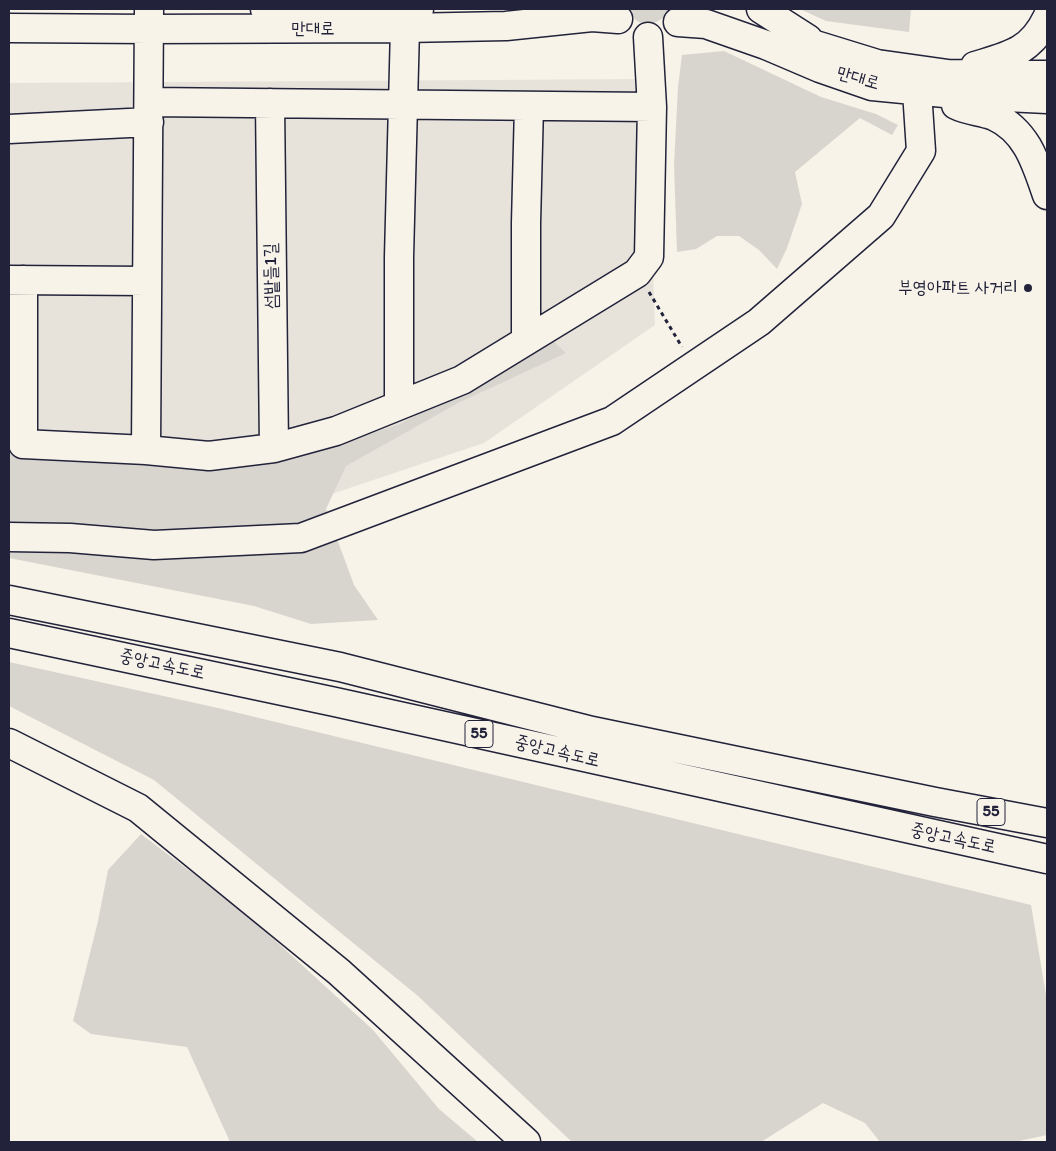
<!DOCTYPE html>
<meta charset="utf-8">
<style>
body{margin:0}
#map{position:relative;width:1056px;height:1151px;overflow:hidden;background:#f7f3e8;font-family:Itim,sans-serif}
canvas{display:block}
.frame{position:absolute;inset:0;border:10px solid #22223b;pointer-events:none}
</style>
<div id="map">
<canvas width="1056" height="1151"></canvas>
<div class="frame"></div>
</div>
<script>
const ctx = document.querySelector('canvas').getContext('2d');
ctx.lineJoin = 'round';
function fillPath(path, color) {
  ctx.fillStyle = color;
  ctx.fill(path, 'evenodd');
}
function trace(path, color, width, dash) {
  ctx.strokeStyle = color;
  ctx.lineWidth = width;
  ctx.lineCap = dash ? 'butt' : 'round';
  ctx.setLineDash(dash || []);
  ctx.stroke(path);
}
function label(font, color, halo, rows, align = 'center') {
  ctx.font = font + ' Itim,"Poor Story",sans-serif';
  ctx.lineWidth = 4;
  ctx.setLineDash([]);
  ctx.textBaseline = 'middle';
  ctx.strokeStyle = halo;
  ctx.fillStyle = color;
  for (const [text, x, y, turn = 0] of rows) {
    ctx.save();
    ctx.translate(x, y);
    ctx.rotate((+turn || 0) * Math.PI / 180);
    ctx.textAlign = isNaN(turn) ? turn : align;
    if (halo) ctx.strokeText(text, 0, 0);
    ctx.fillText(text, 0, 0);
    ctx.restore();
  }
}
fillPath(new Path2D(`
 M646,79L655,325L484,443L227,529L9,521V83Z`), '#e7e3db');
fillPath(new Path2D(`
 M628,9H670C660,27 637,31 628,9Z
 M800,9H911L909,32L826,21Z
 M724,51L821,97L876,114L898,125L892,135L860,118L795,172L802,204L787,248L777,269L759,250L739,236H717L696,249L677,252L674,165L678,87L682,55Z
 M552,340L566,353L458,403L346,466L326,509L354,585L378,620L311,624L254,606L9,558V451L29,455L211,466L292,459L400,424Z
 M9,662L218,708L1031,905L1047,1001V1135L1014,1142H880L865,1123L823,1103L761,1142H572L418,996L154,780L9,706Z
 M141,834L244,912L373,1030L439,1109L478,1142H230L187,1047L91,1034L73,1021L98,921L108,870Z`), '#d8d5cf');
const minor = new Path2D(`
 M265,9H419
 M761,9L808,39
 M678,22L706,24L766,45L820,68L872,86L965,95L1047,99
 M9,28L149,29L405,28L506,26L592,17L618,19
 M786,36L877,64L948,74L1047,75
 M975,66C1008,56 1031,52 1047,18
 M149,102L652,107
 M270,103L274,448
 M956,105C968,111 981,111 994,116C1027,131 1036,163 1047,195
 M9,129L149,122
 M9,280L147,281
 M23,280V444L146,450L209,456L274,448L336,431L462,380L637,273L649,257L652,107L648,37
 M526,340V223L529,106
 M399,405V257L405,28
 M146,450L149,9
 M9,537L70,538L154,545L301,538L612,421L759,322L881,216L921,151L917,91
 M9,743L138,808L339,972L526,1142`);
const highway = new Path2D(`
 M9,600L340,667L592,731L935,802L1047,823
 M9,633L335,702L1047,859`);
trace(minor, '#22223b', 31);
trace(highway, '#22223b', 31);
trace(new Path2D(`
 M649,292L682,347`), '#22223b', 3, [4, 4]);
trace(minor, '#f7f3e8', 28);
trace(highway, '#f7f3e8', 28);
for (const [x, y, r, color] of [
 [1028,288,5,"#22223b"]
]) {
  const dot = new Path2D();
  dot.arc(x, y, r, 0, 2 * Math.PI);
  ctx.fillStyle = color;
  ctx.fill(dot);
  trace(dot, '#f7f3e8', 2);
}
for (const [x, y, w] of [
 [479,734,28],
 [991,812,28]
]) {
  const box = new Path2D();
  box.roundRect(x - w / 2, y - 13.5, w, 27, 4);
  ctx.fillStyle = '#f7f3e8';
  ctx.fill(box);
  trace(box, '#22223b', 1);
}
label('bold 16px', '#22223b', null, [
 ["55",479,734],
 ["55",991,812]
]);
label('18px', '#22223b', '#f7f3e8', [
 ["만대로",313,29],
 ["만대로",858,79,16],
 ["섬밭들1길",272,276,-91],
 ["중앙고속도로",162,665,12],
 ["중앙고속도로",557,752,13],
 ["중앙고속도로",953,839,12]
]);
label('18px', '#22223b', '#f7f3e8', [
 ["부영아파트 사거리",1018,288]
], 'right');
</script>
